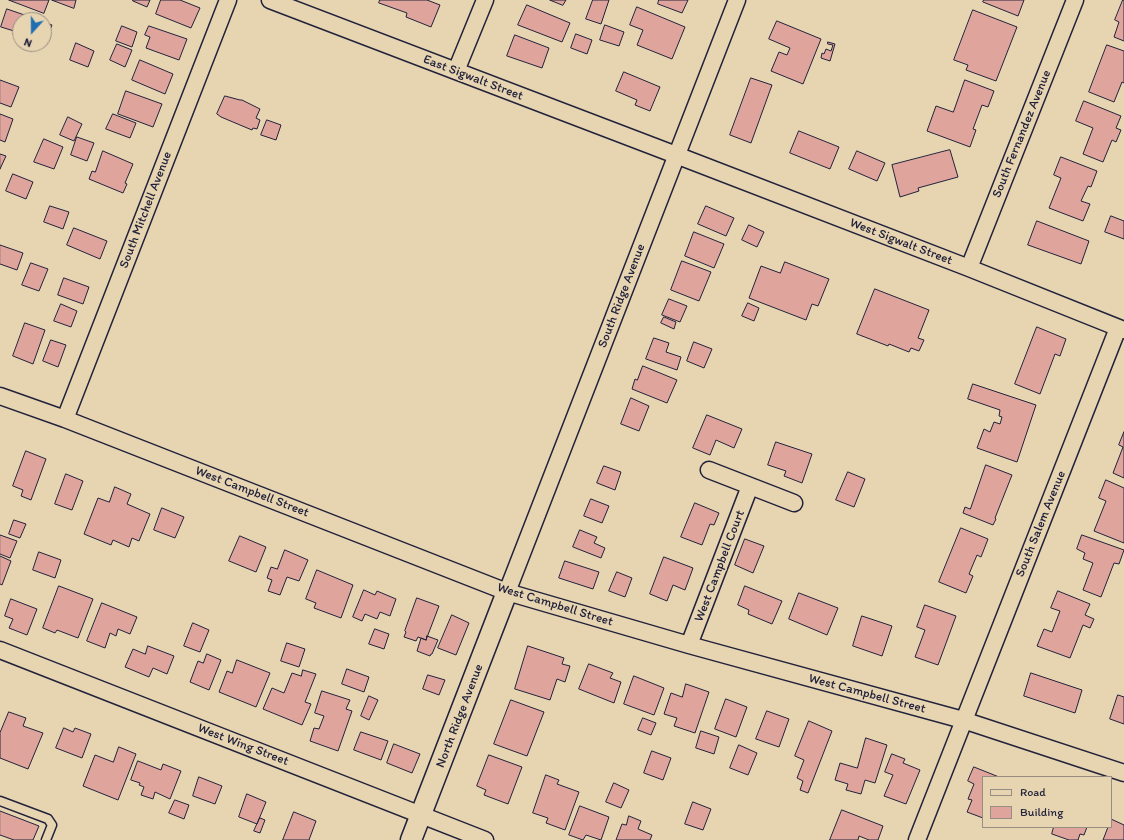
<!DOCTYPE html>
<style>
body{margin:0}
#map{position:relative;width:1124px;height:840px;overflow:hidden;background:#e7d5b2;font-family:Itim,sans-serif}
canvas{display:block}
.legend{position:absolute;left:982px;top:776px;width:130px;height:52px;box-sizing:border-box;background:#e7d5b2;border:1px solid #988d82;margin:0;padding:5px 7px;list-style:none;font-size:12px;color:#22223b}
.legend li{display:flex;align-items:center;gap:8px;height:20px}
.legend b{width:20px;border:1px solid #988d82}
.north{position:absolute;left:12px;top:12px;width:40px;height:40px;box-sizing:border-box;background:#e7d5b2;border:1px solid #988d82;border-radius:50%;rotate:201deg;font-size:11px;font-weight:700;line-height:16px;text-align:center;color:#22223b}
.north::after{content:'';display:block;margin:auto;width:14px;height:18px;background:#1f6fb2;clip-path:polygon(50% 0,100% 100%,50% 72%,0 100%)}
</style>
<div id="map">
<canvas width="1124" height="840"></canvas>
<ul class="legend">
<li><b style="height:5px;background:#e7d5b2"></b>Road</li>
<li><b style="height:11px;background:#dfa59d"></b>Building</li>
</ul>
<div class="north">N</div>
</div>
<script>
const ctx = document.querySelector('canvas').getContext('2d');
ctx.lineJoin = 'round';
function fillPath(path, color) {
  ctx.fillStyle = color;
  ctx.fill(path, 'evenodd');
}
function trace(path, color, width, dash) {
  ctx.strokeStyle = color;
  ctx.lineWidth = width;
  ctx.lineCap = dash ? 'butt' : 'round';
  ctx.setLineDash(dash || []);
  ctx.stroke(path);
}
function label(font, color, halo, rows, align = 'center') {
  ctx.font = font + ' Itim,sans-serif';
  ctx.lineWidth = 3;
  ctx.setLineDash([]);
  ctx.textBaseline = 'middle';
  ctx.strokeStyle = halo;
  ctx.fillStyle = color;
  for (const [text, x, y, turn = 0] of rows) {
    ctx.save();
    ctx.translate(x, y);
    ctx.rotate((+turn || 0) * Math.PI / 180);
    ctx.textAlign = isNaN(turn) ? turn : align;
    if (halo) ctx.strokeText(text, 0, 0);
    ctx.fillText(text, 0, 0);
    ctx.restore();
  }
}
const building = new Path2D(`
 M9,0H49L44,13Z
 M52,0H76L74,8Z
 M133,0H150L147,7L133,1Z
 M161,0H180L200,8L191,28L156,14Z
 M380,0H427L440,5L431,27L406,17L407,13L379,3Z
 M550,0H566L563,5Z
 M593,0H609L601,24L586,19Z
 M659,0H688L682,13L658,4Z
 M984,0H1024L1018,16L983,2Z
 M1123,0H1124V41L1114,37L1119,22L1115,20Z
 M527,5L570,23L562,42L518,25Z
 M637,7L685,27L672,59L637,45L643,30L630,25Z
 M7,9L39,20H20V36L13,34L14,31L1,27Z
 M973,10L1017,27L996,81L966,70L968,65L954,60Z
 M777,21L821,39L803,84L771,71L779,52L787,55L790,48L769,39Z
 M44,22L52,25L44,45L42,44H44Z
 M605,25L624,32L619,46L600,40Z
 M122,26L137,32L132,47L116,41Z
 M149,26L187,39L179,60L146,48L150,37L145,35Z
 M576,34L592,40L587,54L571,48Z
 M515,35L549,48L542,68L507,56Z
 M828,42L835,44L830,61L821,58L822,53L824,54L826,49L831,51L833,45L828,44Z
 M76,43L94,51L88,67L70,60Z
 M117,44L132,50L125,67L110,60Z
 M1107,45L1124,51V83L1122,82L1114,102L1089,92Z
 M140,60L173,74L165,94L132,80Z
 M624,72L660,87L650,111L635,105L637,100L616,91Z
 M751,78L772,85L751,143L730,135Z
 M0,80L19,87L11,107L0,103Z
 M965,80L994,91L988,107L982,105L973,129L976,130L970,147L927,131L936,106L953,112Z
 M126,91L162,104L153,127L118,114Z
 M225,96L240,100H242L260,109L256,118L260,120L257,129L253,128L252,130L221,117L217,114Z
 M1084,101L1121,116L1116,128L1121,130L1116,142L1112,140L1103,162L1083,154L1093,128L1076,121Z
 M0,114L13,119L5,142L0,140Z
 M113,114L136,123L130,138L106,129Z
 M68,117L82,124L74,141L60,135Z
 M267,120L281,125L276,140L261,135Z
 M799,131L839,147L830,169L790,153Z
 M77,137L94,143L87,161L71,155Z
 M44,139L63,147L54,169L34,162Z
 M950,150L958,177L918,188L919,191L900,197L892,165Z
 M103,151L133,164L125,183L127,184L123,193L89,179L92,171L95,172Z
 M857,151L885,163L877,181L849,169Z
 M0,154L6,156L0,169Z
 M1061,157L1097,171L1091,187L1088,186L1081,201L1090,204L1083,221L1049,208L1061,178L1054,175Z
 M13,174L33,182L26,199L6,191Z
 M50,206L69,212L63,229L44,222Z
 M706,206L734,218L726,236L698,224Z
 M1111,216L1124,221V239L1105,232Z
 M1037,221L1089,241L1081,264L1028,245Z
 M749,225L764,232L757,247L742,240Z
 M74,228L107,241L100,259L67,245Z
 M694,232L724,244L714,268L685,256Z
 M0,245L23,253L17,270L0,264Z
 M682,261L711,272L699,301L671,290Z
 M785,262L829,279L818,306L812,304L806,320L749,298L761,266L780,273Z
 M31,263L48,269L39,291L22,285Z
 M64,278L89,287L83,304L58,295Z
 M875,289L929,310L918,338L924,340L919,351L911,348L909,352L889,344L888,346L857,334Z
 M669,299L687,306L680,322L662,315Z
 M748,303L759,308L754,321L742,316Z
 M61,304L77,311L71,327L54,321Z
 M664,317L676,322L674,329L661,323Z
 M25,323L45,330L33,364L13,356Z
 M1037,327L1066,339L1060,356L1055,354L1040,394L1015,384Z
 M654,338L669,343L666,352L681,357L677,370L646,359Z
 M51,340L66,345L58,367L43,361Z
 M694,342L712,349L704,368L687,361Z
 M643,366L677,380L667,403L632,389L635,379L637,380Z
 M973,384L1036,405L1017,462L977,448L984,429L990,432L994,422L1000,424L1002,417L999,416L1000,410L968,399Z
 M631,398L649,406L639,431L621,424Z
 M707,415L742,429L734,448L716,440L710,455L693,448Z
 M1124,432V478L1113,473L1123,447L1119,445Z
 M776,442L812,454L802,483L784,476L786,471L768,465Z
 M26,451L46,459L31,500L21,496L23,490L13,486Z
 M986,465L1012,475L995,518L996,519L993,525L963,513L965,507L970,509Z
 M604,466L621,472L615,490L597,483Z
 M848,472L865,479L854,507L836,500Z
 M66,474L83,481L72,510L55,504Z
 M1106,480L1124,488V543L1094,531L1106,501L1099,498Z
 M115,487L131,494L127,504L150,514L139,541L132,538L129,547L113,540L111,545L84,534L98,498L109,502Z
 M591,499L609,506L602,523L584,516Z
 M695,503L719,513L714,525L710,524L702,545L681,537Z
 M162,508L184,517L175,538L154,530Z
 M14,520L26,524L20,538L9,534Z
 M961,528L988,539L981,557L977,555L969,574L973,576L966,593L939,582Z
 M580,530L597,537L594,543L605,548L601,558L573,547Z
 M0,535L17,541L10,558L0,554Z
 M1082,535L1124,550L1119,564L1114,563L1101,597L1083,590L1093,563L1083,559L1085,553L1077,549Z
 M240,536L266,547L256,572L229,561Z
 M745,539L764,546L753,573L735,565Z
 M285,550L308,560L299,581L287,577L280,595L268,591L272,580L267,578L271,567L277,569Z
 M39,552L61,560L55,578L33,570Z
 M0,556L11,561L2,585L0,584Z
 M664,557L693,568L685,590L673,585L667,601L650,594Z
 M565,561L599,572L593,589L559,578Z
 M317,570L353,585L341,618L314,608L316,603L306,599Z
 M617,572L632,578L625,597L609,591Z
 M59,586L93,599L78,638L57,630L55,633L43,628Z
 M745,586L782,601L772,624L748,614L749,610L738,605Z
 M364,590L375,595L377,591L396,599L390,616L380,612L377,619L365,614L362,621L353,617Z
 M1058,591L1090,604L1085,615L1094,619L1090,628L1083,625L1070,658L1037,646L1044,629L1052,632L1060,611L1051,608Z
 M799,593L838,608L827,635L789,619Z
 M417,598L439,606L426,640L418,637L416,641L404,637L406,632L405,631Z
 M11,599L37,609L27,635L9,628L13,619L5,616Z
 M102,603L137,617L130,634L118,629L116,636L110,633L105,648L87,641Z
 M925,605L956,616L938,665L915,657L925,630L917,627Z
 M452,615L469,623L456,655L438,648Z
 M862,616L892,626L882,656L853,646Z
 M193,623L209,630L200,652L184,646Z
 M375,629L389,634L384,649L369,644Z
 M427,636L438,640L432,654H431L430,656L417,651L421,638L426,640Z
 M287,643L305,649L299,667L281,661Z
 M148,646L174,656L167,674L153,668L149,677L125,667L133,649L145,654Z
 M528,646L564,658L562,664L570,666L565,682L557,679L550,700L515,689Z
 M207,654L221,660L209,690L190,682L198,661L203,663Z
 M237,660L270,673L256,707L219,692L227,671L232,673Z
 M589,664L613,673L610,678L621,682L614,703L579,689Z
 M347,669L369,677L364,692L342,684Z
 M303,670L316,674L305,702L311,704L302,725L263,709L272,688L284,693L292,673L301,676Z
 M1031,673L1082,690L1075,713L1024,696Z
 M428,675L445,680L439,695L423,689Z
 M634,676L664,688L654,715L624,704Z
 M686,684L709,692L695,733L674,726L677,718L664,714L671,693L682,697Z
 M322,691L350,700L346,709L352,711L338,751L310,741L314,728L319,729L324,716L315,713Z
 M1118,695L1124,697V724L1110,719Z
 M369,696L378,700L369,720L361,716Z
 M726,699L747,707L736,737L715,729Z
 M511,700L544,712L527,756L494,744Z
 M767,711L789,719L779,747L756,739Z
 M9,712L26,718L23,726L43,733L28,769L0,758V733Z
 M643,718L656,723L651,735L638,730Z
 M809,721L832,731L808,793L800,790L803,781L797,778L804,760L795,756Z
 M64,728L73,732L75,728L91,734L82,758L56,748Z
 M701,731L719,737L714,754L696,748Z
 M361,732L388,741L381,760L354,750Z
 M866,738L887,745L875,783L865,780L861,794L846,790L848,784L835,780L840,763L857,768Z
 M394,744L420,754L412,773L387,763Z
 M739,745L757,753L748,775L730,768Z
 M119,747L136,754L118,800L83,786L95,755L113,762Z
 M652,751L671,758L663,780L644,773Z
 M892,754L905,759L903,763L920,770L906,804L884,796L893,775L885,772Z
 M489,755L522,767L508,804L484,795L486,790L477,786Z
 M138,761L161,770L163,764L181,771L170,799L155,792L153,799L141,795L144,787L139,785L140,783L131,780Z
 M974,767L999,777H983V818L967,812L972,800L968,799L974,784L968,781Z
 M546,775L559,780L557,784L579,792L565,830L546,823L548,818L533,813Z
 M199,777L222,786L215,804L193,796Z
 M614,783L629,790L621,808L606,802Z
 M247,794L266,802L257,824L239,817Z
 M175,800L189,805L184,819L169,813Z
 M693,802L711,809L703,830L685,824Z
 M580,806L609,817L601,840L586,835L583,840L569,835Z
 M842,810L883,826L878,840H869L859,836L858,840H830Z
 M0,811L39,826L33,840H14L0,835Z
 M294,812L316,821L309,840H283Z
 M629,816L641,821L638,829L652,835L650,840H616L622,824L626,825Z
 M260,818L265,820L260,833L254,831Z
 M1111,819L1124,825V840H1103L1108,827H1111Z
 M1054,827H1087L1084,835L1080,834L1078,840H1069L1052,834Z`);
fillPath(building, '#dfa59d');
trace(building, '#22223b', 1);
const service = new Path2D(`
 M0,801L48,819L52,825L46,840`);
const minor = new Path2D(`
 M270,0L676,155L969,268L1124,330
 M456,71L485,0
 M969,268L1075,0
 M0,396L65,419L507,592L689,645L963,720L1124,773
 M65,419L228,0
 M709,470L794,503
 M507,592L737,0
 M689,645L750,486
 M0,650L485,840
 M917,840L1118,328`);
const tertiary = new Path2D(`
 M411,840L507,592`);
trace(service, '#22223b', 11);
trace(minor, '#22223b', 19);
trace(tertiary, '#22223b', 23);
trace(service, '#e7d5b2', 8);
trace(minor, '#e7d5b2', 16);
trace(tertiary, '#e7d5b2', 20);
label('13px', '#22223b', '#e7d5b2', [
 ["East Sigwalt Street",473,78,21],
 ["South Fernandez Avenue",1022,134,-68],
 ["South Mitchell Avenue",146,210,-69],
 ["West Sigwalt Street",901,242,21],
 ["South Ridge Avenue",622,296,-69],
 ["West Campbell Street",252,492,21],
 ["South Salem Avenue",1041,524,-68],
 ["West Campbell Court",720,566,-69],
 ["West Campbell Street",555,605,17],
 ["West Campbell Street",867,694,15],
 ["North Ridge Avenue",460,716,-69],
 ["West Wing Street",243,745,21]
]);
</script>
